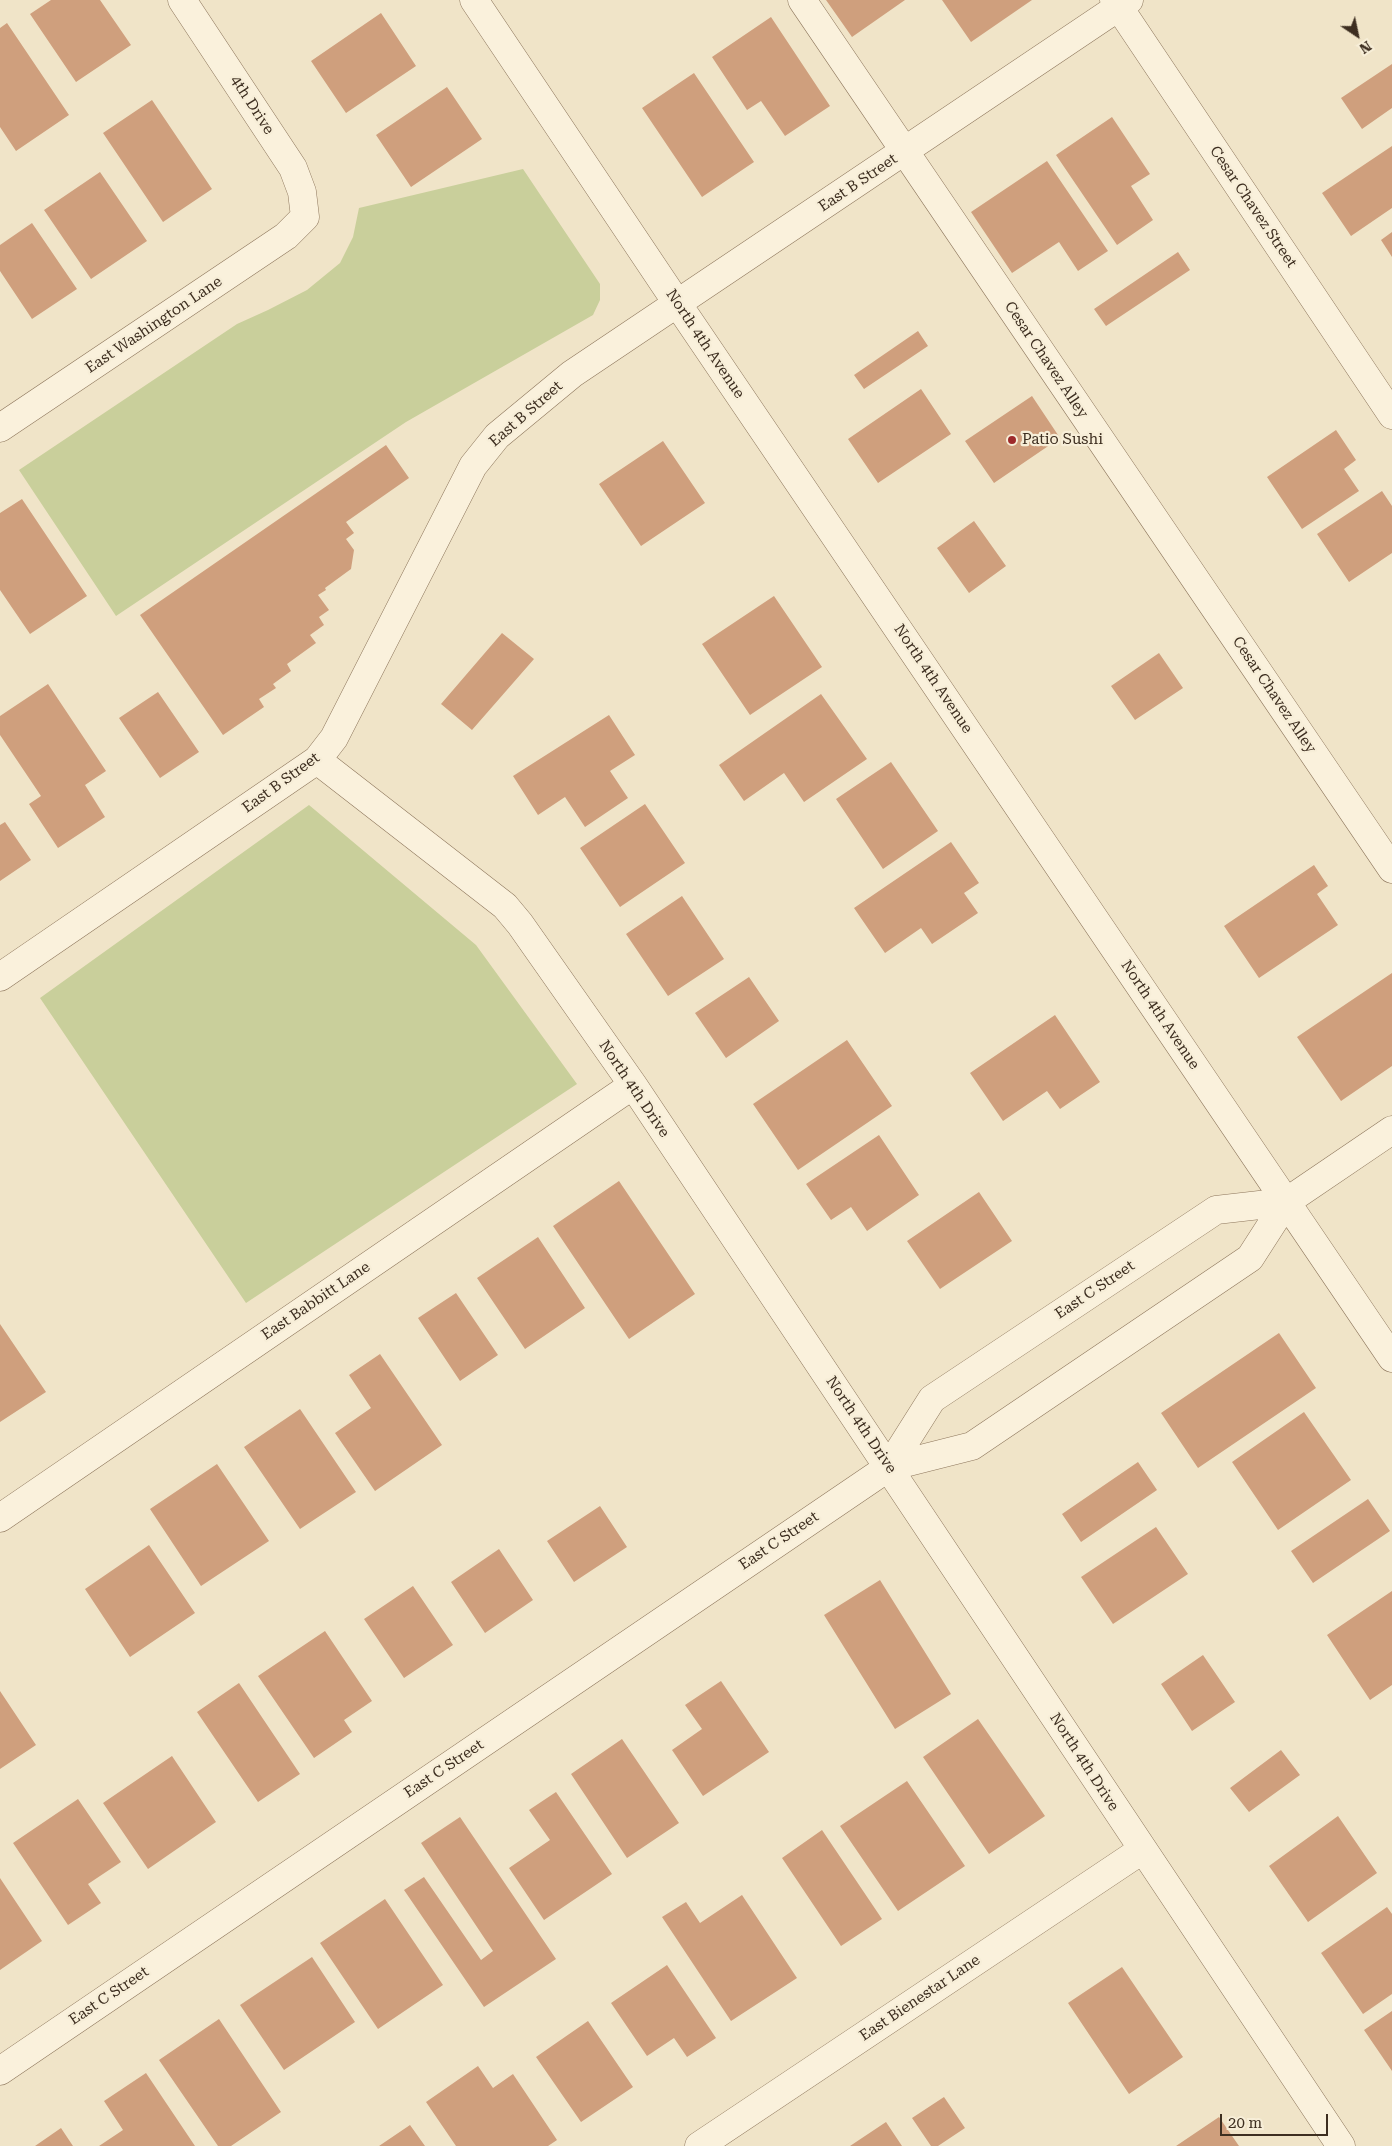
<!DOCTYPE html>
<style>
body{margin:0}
#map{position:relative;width:1392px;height:2146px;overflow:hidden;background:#f0e4c8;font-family:"Roboto Serif",serif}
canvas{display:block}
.north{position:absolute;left:1332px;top:10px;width:50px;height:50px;-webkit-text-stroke:4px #f7eed8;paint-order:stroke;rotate:146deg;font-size:14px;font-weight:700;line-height:20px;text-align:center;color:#3d2e20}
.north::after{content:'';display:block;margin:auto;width:18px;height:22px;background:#3d2e20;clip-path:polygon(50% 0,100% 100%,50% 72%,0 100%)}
.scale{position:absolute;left:1220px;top:2114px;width:108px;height:22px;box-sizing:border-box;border:2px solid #3d2e20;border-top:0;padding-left:6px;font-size:15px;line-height:18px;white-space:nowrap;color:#3d2e20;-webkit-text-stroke:4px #f7eed8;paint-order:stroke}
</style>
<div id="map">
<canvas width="1392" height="2146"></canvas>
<div class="north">N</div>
<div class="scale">20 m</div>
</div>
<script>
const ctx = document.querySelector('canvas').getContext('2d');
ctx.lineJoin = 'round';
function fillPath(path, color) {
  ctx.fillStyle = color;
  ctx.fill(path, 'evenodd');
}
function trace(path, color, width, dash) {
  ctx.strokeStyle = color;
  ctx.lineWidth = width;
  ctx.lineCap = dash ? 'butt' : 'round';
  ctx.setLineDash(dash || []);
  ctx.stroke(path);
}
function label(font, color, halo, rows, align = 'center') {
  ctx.font = font + ' "Roboto Serif",serif';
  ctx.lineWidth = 4.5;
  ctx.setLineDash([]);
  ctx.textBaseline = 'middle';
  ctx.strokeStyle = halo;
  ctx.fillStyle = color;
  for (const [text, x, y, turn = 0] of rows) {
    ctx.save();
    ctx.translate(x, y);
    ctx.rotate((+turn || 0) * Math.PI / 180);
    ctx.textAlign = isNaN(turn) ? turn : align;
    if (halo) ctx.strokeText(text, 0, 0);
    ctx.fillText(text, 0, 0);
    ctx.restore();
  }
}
fillPath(new Path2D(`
 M523,169L600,284V300L593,315L406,422L116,616L19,470L237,324L268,310L307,290L340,263L353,237L359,208Z
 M309,805L476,945L577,1084L246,1303L40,998Z`), '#c9cf9b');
fillPath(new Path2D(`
 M51,0H100L131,45L76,82L30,14Z
 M826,0H905L852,37Z
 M942,0H1032L971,42Z
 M381,13L416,66L346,113L311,61Z
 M771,17L830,106L785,136L761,101L747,110L712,57Z
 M7,23L69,115L16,151L0,127V28Z
 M1392,64V108L1362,129L1341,98Z
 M694,73L754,162L702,197L642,108Z
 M447,87L482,139L411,187L376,135Z
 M152,100L212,189L163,222L103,133Z
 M1112,117L1150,174L1131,186L1153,220L1117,245L1056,155Z
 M1392,146V208L1351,236L1322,193Z
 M1047,161L1108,251L1078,271L1059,242L1012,273L971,212Z
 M100,172L147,241L91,279L44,210Z
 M32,223L77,289L32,319L0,271V245Z
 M1392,232V257L1381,240Z
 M1178,252L1190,270L1106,326L1094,309Z
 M918,331L928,346L864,389L854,375Z
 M921,389L951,434L878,483L848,439Z
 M1032,396L1060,438L994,483L965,441Z
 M1336,430L1356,460L1344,469L1359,491L1302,529L1267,477Z
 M663,441L705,503L641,546L599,484Z
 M386,445L409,478L346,522L354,533L346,539L354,550L351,569L325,588L326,590L318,595L329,610L319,617L324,625L310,635L316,643L287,664L291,671L273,684L276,688L259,699L264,707L223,735L140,615Z
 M1382,491L1392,506V553L1349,582L1317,534Z
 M22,499L87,596L30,634L0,590V513Z
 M974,521L1006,566L969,593L937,548Z
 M774,596L822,667L750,715L702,644Z
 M502,633L534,659L472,730L441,704Z
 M1159,653L1183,688L1135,720L1111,686Z
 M48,684L106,771L85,785L105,817L58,848L29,804L41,796L0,735V716Z
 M158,692L199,752L160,778L119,718Z
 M821,694L867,759L804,802L784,773L744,801L719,765Z
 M609,715L635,755L610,771L628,798L585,827L565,797L538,815L513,776Z
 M891,762L938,831L883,869L836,799Z
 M645,804L685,863L620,907L580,848Z
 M5,822L31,860L0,881V825Z
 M951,842L979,883L964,893L978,913L932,944L921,928L885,953L854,908Z
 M1314,865L1328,886L1317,894L1338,925L1259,978L1224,926Z
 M682,896L724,959L668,996L626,934Z
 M1392,973V1066L1341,1101L1297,1037Z
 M749,977L779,1021L726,1058L695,1013Z
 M1055,1015L1100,1082L1060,1109L1047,1091L1003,1121L970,1073Z
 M847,1040L892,1106L798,1170L753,1104Z
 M879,1135L919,1195L867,1231L851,1207L831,1220L806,1184Z
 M619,1181L695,1294L629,1339L553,1226Z
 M979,1192L1012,1241L940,1289L907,1241Z
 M538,1237L585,1308L525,1349L477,1278Z
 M456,1293L498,1355L460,1381L418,1318Z
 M0,1324L46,1392L0,1422Z
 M1279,1333L1316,1388L1198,1468L1161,1413Z
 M380,1354L442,1445L375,1491L335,1433L371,1408L349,1375Z
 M300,1409L356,1492L300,1529L244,1447Z
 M1304,1412L1351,1480L1278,1530L1232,1462Z
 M1138,1462L1157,1490L1081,1542L1062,1514Z
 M217,1464L269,1541L201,1586L150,1509Z
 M1368,1499L1390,1531L1313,1583L1291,1551Z
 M600,1506L627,1547L574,1582L547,1541Z
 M1156,1527L1188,1574L1113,1624L1081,1577Z
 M149,1545L195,1613L130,1657L85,1589Z
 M499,1549L533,1600L485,1633L451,1582Z
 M880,1580L951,1694L895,1729L824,1615Z
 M413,1586L453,1645L404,1678L364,1619Z
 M1392,1591V1685L1370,1700L1327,1635Z
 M325,1631L372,1701L344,1720L352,1732L314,1758L258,1676Z
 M1203,1655L1235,1702L1192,1731L1161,1684Z
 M721,1681L769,1752L703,1796L672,1750L702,1729L685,1705Z
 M239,1683L300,1774L258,1802L197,1712Z
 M0,1691L36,1745L0,1769Z
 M978,1719L1045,1816L989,1854L923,1757Z
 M622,1739L679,1823L627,1858L571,1774Z
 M1281,1750L1300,1775L1249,1812L1230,1788Z
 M172,1756L216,1822L148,1869L103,1803Z
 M907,1781L965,1866L898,1911L840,1826Z
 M556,1792L612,1874L544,1920L509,1868L550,1840L529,1810Z
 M78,1799L121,1862L88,1884L101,1903L68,1925L13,1843Z
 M1338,1816L1377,1873L1308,1922L1269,1866Z
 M460,1817L556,1959L484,2007L404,1890L424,1877L481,1960L493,1951L421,1843Z
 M822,1830L882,1919L841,1946L782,1858Z
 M0,1878L42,1941L0,1970Z
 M742,1895L797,1978L731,2021L662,1917L686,1902L700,1923Z
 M385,1899L443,1985L378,2029L320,1943Z
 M1387,1907L1392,1914V1994L1363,2014L1321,1953Z
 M312,1957L355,2022L284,2070L240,2005Z
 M667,1965L716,2038L687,2057L674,2038L647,2056L611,2003Z
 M1122,1967L1183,2057L1129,2094L1068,2003Z
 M1392,2011V2071L1364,2030Z
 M219,2019L281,2112L231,2146H218L159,2060Z
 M588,2021L633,2087L581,2122L536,2057Z
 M478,2066L493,2088L513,2074L557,2140L548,2146H456L426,2102Z
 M146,2073L195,2146H99L123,2130L104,2101Z
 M944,2097L965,2128L938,2146H931L912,2118Z
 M1219,2117L1239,2146H1176Z
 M886,2122L902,2146H850Z
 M410,2125L425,2146H379Z
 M61,2128L73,2146H35Z`), '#cf9f7d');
const minor = new Path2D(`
 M474,0L677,303L1392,1358
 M802,0L1392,869
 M1114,0L1392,415
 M0,428L286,236L305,217L302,192L293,168L182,0
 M317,760L505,906L520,924L633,1085L1341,2146
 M0,977L317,760L334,738L473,466L497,436L572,374L1129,0
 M889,1467L932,1399L1216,1210L1286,1202
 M0,1518L633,1085
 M0,2071L889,1467L972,1446L1250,1258L1286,1202L1392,1130
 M699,2146L1142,1850`);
trace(minor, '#8d765c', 29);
trace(minor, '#faf1dc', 28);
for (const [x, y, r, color] of [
 [1012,440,5,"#9e2a2b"]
]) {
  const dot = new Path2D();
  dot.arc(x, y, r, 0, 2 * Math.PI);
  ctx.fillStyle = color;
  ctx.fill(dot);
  trace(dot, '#f7eed8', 2);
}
label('15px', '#3d2e20', '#f7eed8', [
 ["4th Drive",252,105,57],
 ["East B Street",858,183,-34],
 ["Cesar Chavez Street",1253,207,56],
 ["East Washington Lane",154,325,-34],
 ["North 4th Avenue",705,344,56],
 ["Cesar Chavez Alley",1046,360,56],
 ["East B Street",526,414,-41],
 ["North 4th Avenue",933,679,56],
 ["Cesar Chavez Alley",1274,695,56],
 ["East B Street",281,783,-36],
 ["North 4th Avenue",1160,1015,56],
 ["North 4th Drive",634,1089,56],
 ["East C Street",1095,1290,-34],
 ["East Babbitt Lane",316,1301,-34],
 ["North 4th Drive",861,1425,56],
 ["East C Street",779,1541,-34],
 ["North 4th Drive",1084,1762,57],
 ["East C Street",444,1769,-34],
 ["East C Street",109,1996,-34],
 ["East Bienestar Lane",920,1998,-34]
]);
label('15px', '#3d2e20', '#f7eed8', [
 ["Patio Sushi",1022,440]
], 'left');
</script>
